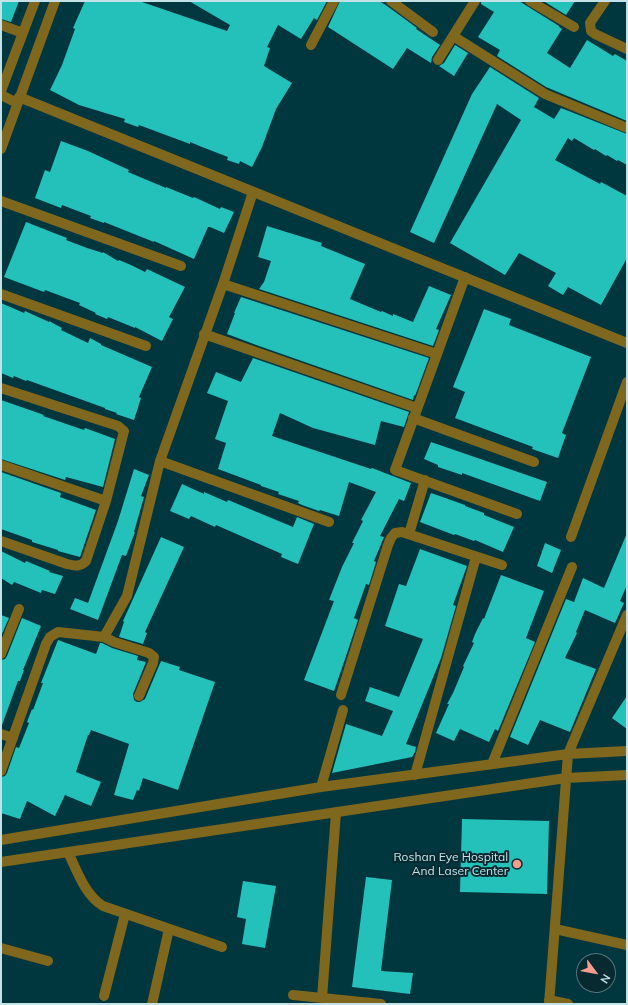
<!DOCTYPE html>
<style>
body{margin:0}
#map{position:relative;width:628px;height:1005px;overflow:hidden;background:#00363e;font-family:Mulish,sans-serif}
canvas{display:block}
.frame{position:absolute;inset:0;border:2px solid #c3e2e8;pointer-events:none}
.north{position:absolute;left:576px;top:953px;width:40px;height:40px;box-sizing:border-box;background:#072a30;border:1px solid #52747a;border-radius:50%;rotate:122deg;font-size:11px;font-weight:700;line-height:16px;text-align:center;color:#c3e2e8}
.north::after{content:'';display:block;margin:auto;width:14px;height:18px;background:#f49d8d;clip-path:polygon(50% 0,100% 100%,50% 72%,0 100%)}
</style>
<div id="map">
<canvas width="628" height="1005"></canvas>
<div class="frame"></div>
<div class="north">N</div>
</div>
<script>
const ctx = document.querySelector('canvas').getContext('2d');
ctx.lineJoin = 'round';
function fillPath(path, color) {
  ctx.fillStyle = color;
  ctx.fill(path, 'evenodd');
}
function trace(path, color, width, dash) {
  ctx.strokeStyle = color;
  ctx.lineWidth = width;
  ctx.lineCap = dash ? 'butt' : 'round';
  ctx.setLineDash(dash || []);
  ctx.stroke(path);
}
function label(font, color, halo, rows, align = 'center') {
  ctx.font = font + ' Mulish,sans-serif';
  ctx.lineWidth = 4;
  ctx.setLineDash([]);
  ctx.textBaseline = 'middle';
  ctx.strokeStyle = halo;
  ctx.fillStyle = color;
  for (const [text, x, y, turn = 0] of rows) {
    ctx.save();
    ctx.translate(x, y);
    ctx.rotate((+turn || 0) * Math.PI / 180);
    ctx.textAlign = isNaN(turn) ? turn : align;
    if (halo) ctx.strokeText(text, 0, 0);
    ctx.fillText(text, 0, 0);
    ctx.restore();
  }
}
fillPath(new Path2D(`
 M1,1H19L11,22L1,19Z
 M85,1H139L227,31L230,25L189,1H327L317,20L314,18L301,39L278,25L267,47L270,48L264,66L292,83L276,109L262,147L252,167L240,161L239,164L227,160L228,157L202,147L190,142V144L139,125L138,127L124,122L125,119L79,105L50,90L62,65L75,29L73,28Z
 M340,1H379L387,6L417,28L416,29L440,45L432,57L431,63L407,48L393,69L328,27Z
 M481,1H519L559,26V27L562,29L547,53L570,68L587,40L613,56L615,54L627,61V121L546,87L497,56L500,50L478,37L494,12L481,4Z
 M545,1H575L566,15L545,2Z
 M455,45L468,53L454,76L439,66L444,63Z
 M490,67L539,98L534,107L554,119L561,108L627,134V165L618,160L617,161L607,155L606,156L595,149L594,150L574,138L572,141L568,138L555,160L600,184L601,182L627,196V258L601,305L568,287L563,295L548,286L556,273L519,253L505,275L450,243L521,120L497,104L434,243L410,232L472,94Z
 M61,141L88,151L129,170L128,172L166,188V187L193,198L194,197L220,209L221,207L234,212L224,233L210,227H208L194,259L154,241V242L104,222V223L90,218L91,216L62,205L61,208L35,198L45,170L50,172Z
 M26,222L54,233L67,238L66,240L87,248L103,253V252L118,261L119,260L131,265L145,272L147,269L185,287L169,317L173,319L162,341L135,327V328L108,317L107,319L95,314L96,313L79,305L80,303L45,290L44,292L4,277Z
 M267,226L322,243L321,246L365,264L350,299L381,312L382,311L393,316V314L413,322L429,286L451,295L436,329L439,330L433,346L259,289L264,282L271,261L258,257Z
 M241,297L429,358L415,396L414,395L413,400L259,346L227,334L235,313H234Z
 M1,303L24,313L25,311L49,322V321L62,328L61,330L88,343L90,338L101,344V345L152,367L139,397L141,398L134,420L116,414L117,413L105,409V408L27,380L26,381L14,376L13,378L1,373Z
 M484,309L511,319L509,325L591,357L562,433L566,435L558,458L532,449L533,447L455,418L465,392L453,387Z
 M253,358L409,412L404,427L381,421L375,445L313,428L280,413L272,436L371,469L372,468L411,483L404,501L399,499L380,536L384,537L374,561L376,562L369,585L366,584L354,618L358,620L343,665L334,691L304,680L334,601L329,600L342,567L354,543H352L363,521L361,520L376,492L349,482L339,516L320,510L319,511L302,505L298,503L299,501L278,494L279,492L261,486V485L218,469L226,443L215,439L228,401L207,393L216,372L241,382Z
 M1,400L44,415L43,416L84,430L85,428L115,439L103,487L66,477L65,480L1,459Z
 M431,442L547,482L540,501L462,473V475L438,467V465L424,459Z
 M134,469L149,475L141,496L144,497L134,532H135L126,556L122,555L98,620L70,609L75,598L88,603L118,521Z
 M1,472L61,493L60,497L96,510L80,557L58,551V550L32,542V540L1,529Z
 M182,484L204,494V492L227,502L228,500L293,527L297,517L314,524L298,564L281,557L282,554L216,525L215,527L191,516L189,519L170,511Z
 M431,493L465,505V506L484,513V515L514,527L503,552L475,540L474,541L455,534L454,535L420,522Z
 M627,533V585L620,601L624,603L615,623L585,610L576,632L577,633L565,658L596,669L570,732L540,720L528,745L510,737L566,599L574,602L583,578L604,588Z
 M161,537L184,547L145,632L147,633L143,644L119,637L124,622L123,621Z
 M545,543L561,550L552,573L537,566Z
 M420,549L467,566L453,605L456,606L441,658L406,744L416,747L415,752L412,757L332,773L346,724L382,736L393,711L365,701L370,687L399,697L423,639L385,626L399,584L406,586Z
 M1,551L25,563L26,561L50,571L49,572L63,576L55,594L42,590L41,593L14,582L12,585L1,578Z
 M501,575L544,591L526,638L535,642L498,731L495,729L489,742L460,729L454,741L436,733L449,704H447L453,693L464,667L463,666L474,643L472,642L475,634L483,618L484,619Z
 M1,615L9,618L1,636Z
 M22,618L41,626L23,670H24L20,681H18L2,725L1,660L5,659L7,656Z
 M58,640L96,654L100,643H102L112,648L138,656L137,660L146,662L133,694L134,700L137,702H140L145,699L161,661L180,667L179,670L215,682L178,790L143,778L139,791L137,790L133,800L114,795L129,744L91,730L89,735H88L76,772L101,782L91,806L65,795L55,816L27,801L20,819L1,813V777L5,776L7,773L16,747L19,748L29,723L27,722L32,709L33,710L43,683H41Z
 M627,696V729L612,718Z
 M462,819L549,821L547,894L460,892Z
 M366,877L392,880L381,971L413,973L410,994L352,987Z
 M243,881L276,886L265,948L242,944L246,919L237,917Z`), '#24c0ba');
trace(new Path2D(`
 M391,1L433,32
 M530,1L574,27
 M605,1L590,23L591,31L595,34L627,49
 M1,25L23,33
 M453,36L545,94L627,128
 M311,45L334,1
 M438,60L475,1
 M1,91L35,1
 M1,95L17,103
 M19,97L627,343
 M1,149L55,1
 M1,201L181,266
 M465,277L395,470L517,514
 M223,284L437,354
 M1,294L146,346
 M204,334L417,408
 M1,388L118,426L124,431L106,501L86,561C80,567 75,566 67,564L1,541
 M413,418L534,462
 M160,461L329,522
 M1,465L106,501
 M409,534L425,480
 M571,537L627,382
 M104,637L114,642L149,653L154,657L153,663L139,696
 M1,654L19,609
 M341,695L388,545L391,538L395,533L402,532L502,565
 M1,734L13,738
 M492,764L572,567
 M1,771L46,644L50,637L58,632L104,637L127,596L160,461L223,284L253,192
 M415,775L476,557
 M321,787L343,710
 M1,840L321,787L568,754L627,751
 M68,852C77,871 85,895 103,906L222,947
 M1,862L566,778L627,775
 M555,929L627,945
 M1,948L48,961
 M293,995L381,1004
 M104,996L125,914
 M322,998L336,813
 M549,1000L568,1004
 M152,1004L169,929
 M549,1004L568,754L627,615`), '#7f671d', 10);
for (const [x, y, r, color] of [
 [517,864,5,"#f49d8d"]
]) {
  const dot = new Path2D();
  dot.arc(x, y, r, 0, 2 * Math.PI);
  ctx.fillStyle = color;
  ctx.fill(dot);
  trace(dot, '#072a30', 1.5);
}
label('12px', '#c3e2e8', '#072a30', [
 ["Roshan Eye Hospital",508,857],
 ["And Laser Center",508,871]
], 'right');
</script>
